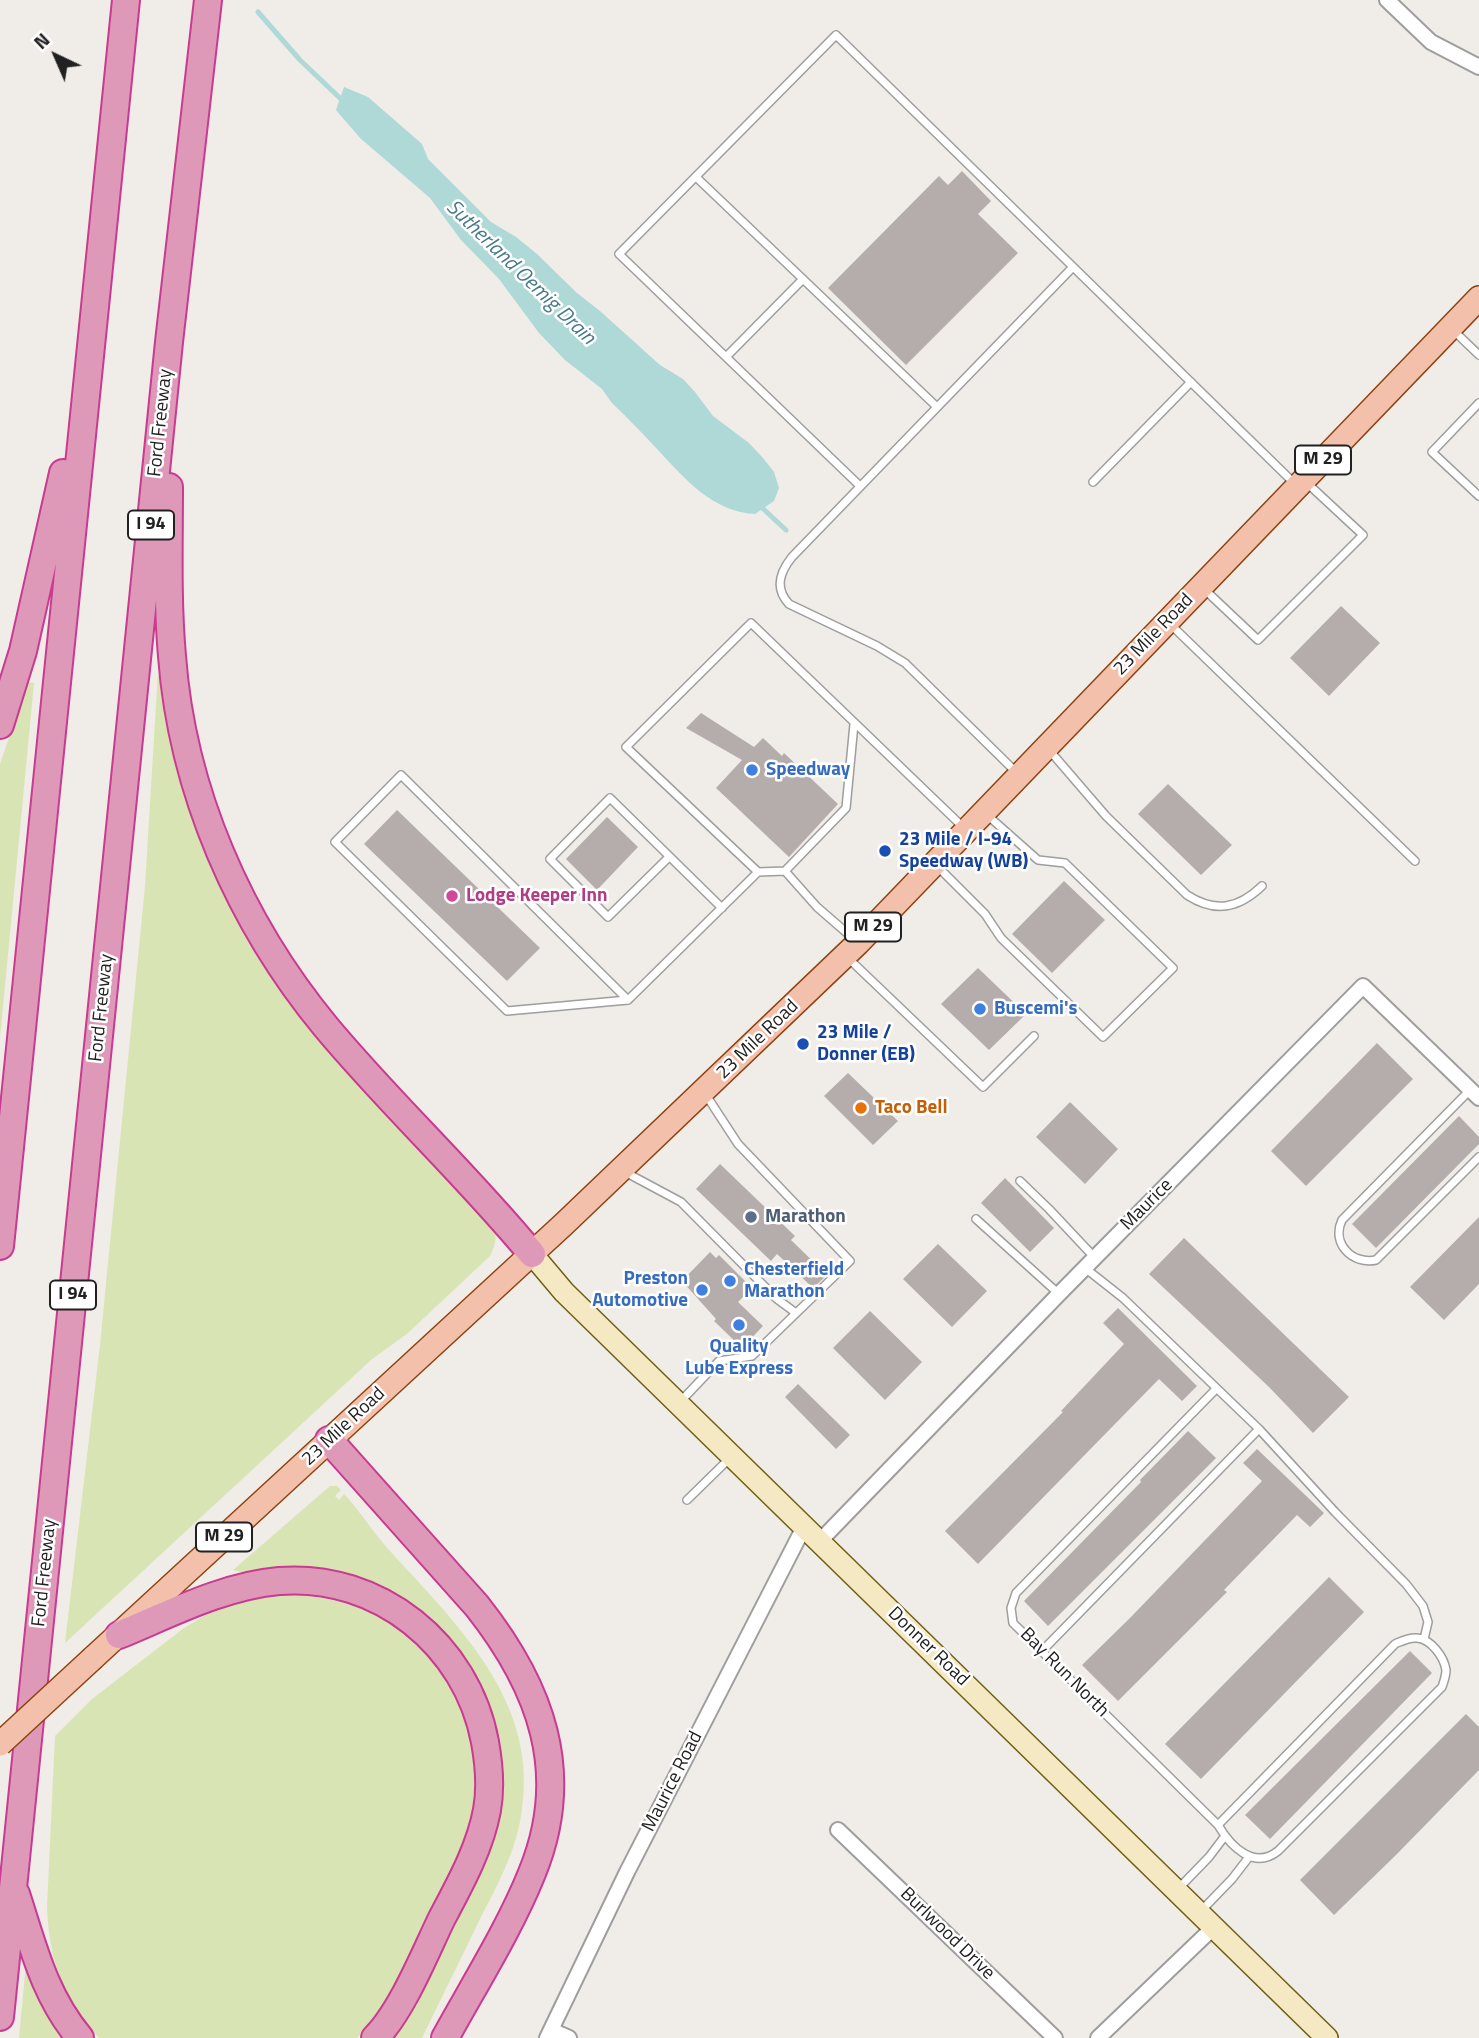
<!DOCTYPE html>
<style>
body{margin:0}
#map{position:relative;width:1479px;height:2038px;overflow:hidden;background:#f0ece8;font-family:"Titillium Web",sans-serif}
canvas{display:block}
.north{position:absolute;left:21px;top:21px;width:70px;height:70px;-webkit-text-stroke:5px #fff;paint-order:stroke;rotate:316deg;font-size:19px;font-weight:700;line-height:28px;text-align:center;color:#212121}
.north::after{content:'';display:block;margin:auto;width:24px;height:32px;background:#212121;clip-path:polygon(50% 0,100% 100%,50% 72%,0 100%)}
</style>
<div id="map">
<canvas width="1479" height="2038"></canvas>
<div class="north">N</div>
</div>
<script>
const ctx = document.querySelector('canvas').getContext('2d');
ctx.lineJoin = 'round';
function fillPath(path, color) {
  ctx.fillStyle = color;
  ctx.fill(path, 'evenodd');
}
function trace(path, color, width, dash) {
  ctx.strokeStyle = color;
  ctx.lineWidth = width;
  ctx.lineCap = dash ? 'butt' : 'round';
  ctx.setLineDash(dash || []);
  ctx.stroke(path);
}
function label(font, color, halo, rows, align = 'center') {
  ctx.font = font + ' "Titillium Web",sans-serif';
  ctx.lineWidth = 5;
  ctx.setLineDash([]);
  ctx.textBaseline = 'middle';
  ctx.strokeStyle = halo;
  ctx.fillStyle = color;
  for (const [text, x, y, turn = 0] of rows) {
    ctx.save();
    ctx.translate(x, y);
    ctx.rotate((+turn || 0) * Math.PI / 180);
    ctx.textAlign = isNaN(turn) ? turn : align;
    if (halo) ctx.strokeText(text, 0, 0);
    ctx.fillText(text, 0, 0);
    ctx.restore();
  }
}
fillPath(new Path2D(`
 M158,672C177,780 211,889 273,979C303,1023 340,1062 377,1101C416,1142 455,1183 494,1224C497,1237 496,1244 490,1256L408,1333L371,1360L65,1643L100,1345L145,886Z
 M28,682L34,683L0,1038V764Z
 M330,1486H337L341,1490L335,1496L339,1500L344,1494C361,1512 374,1534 391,1552C460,1628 541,1704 521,1816C515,1853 497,1886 480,1919C461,1959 441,1998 422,2038H388L498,1771L416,1614L233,1570Z
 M285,1595C366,1595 434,1636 463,1713C474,1742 479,1771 475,1802C468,1849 440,1892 420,1934C402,1971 387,2009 357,2038H99C63,2000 49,1959 47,1907L55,1736L92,1699L184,1628L209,1613L232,1605L258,1598Z
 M26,1963L69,2038H19Z`), '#d9e4b4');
fillPath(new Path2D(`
 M344,87L368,97L422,144L428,159L491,222L516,237L537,254L577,293L600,311L660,365L683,379L695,392L713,416L749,443L763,458L774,472L779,488L774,501L755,514C713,512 685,479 658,450C643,434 628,418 612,403L602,389L565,360L539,333L499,279L461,240L430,198L360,138L336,110Z`), '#aed9d7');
trace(new Path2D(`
 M258,12L300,60L343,101
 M759,505L786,530`), '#aed9d7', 5);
fillPath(new Path2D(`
 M962,171L991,201L978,214L1018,253L906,365L828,288L939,176L948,185Z
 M1341,606L1380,643L1329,696L1290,658Z
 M701,713L754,747L763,738L782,756L784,753L838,804L789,857L716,788L742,760L686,728Z
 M1168,784L1232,845L1201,875L1138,814Z
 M397,810L540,948L507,981L364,844Z
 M607,817L638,847L597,890L566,859Z
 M1064,881L1105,920L1052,973L1012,934Z
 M978,968L1026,1014L989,1050L941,1004Z
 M1377,1043L1413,1079L1306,1186L1271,1151Z
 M848,1073L898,1121L873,1145L824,1096Z
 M1070,1102L1118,1149L1085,1184L1036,1137Z
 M1459,1116L1479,1137V1144L1376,1248L1352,1224Z
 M720,1164L795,1236L791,1240L827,1275L813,1288L777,1254L771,1261L696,1189Z
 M1005,1178L1054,1228L1030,1252L981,1203Z
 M1479,1217V1284L1444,1320L1410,1287Z
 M1184,1238L1349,1397L1313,1433L1269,1387L1149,1274Z
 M938,1244L987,1291L952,1327L903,1279Z
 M710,1252L716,1258L719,1255L752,1288L738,1302L763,1326L742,1348L714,1321L716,1319L682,1281Z
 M1118,1308L1197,1386L1182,1401L1159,1379L978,1564L945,1531L1063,1412L1061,1411L1124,1344L1103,1323Z
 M870,1311L922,1362L885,1400L833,1348Z
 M798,1384L850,1435L836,1449L785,1397Z
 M1188,1431L1216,1458L1048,1626L1024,1601L1141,1482L1140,1480Z
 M1257,1449L1324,1513L1310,1527L1297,1515L1224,1590L1227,1592L1118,1701L1082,1665L1130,1618L1262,1481L1243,1463Z
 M1329,1577L1364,1612L1201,1779L1165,1744Z
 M1410,1651L1432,1673L1270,1839L1245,1815Z
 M1466,1714L1479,1727V1770L1395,1856L1334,1915L1300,1880Z`), '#b5adab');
const lane = new Path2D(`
 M696,177L937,407
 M1454,331L1479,355
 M726,357L803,279
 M1479,403L1432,452L1479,496
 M1093,482L1191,382
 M860,486L619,254L836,35L1294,483
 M1204,589L1258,640L1363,535L1307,483
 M1169,623L1415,861
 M1050,751L1106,816L1187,895C1215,913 1238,909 1262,886
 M1017,773L905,663L877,646L789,604C774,588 780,572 792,557L1073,267
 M669,857L608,917L550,859L610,798L722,908
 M938,867L985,914L1001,938L1103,1037L1173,968L1065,863L1038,860L986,814
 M785,871L846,808L854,724
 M855,940L817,907L785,871L758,872L626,747L751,623L964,828
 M848,958L983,1087L1034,1036
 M628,1000L401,775L335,842L507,1011L628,1000L758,872
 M1470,1090L1342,1220C1331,1243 1352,1265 1376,1260L1479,1157
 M625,1172L681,1202L777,1299L796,1313
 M1020,1181L1049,1209L1095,1258
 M976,1219L1059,1294
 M1085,1268L1123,1298L1259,1429L1335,1512L1406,1584L1423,1606L1428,1622L1424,1639
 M1216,1389L1016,1593L1011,1608L1013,1623L1218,1825C1231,1847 1254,1870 1278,1851L1442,1687C1444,1681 1446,1676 1446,1670C1444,1657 1431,1639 1417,1638C1409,1637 1402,1641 1395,1644L1218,1825
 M680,1402L719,1361L752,1356L850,1261L738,1144L706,1095
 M687,1500L731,1457
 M1041,1652L1259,1429
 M1179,1888L1209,1857L1225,1836
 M1201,1911L1232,1879L1249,1857`);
const street = new Path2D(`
 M1387,0L1431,42L1479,67
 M819,1542L1059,1294L1363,986L1479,1098
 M838,1830L1055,2038
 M551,2030L569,2038
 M547,2038L627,1872L804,1527
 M1098,2038L1215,1926`);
const secondary = new Path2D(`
 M532,1254L564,1292L1327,2038`);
const primary = new Path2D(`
 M93,1658L564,1224L858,943L1479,298`);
const highway = new Path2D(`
 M169,487C169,543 167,600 172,656C182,791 240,923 326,1027C391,1105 467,1175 532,1254
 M0,725L23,651L63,473
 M0,1246L126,0
 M329,1440L477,1606C541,1687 573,1773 532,1873C510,1928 474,1985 445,2038
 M119,1635C170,1614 223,1586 279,1581C379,1573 467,1645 485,1742C489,1764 491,1788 487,1810C480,1848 460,1884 442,1918C425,1953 402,2011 375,2038
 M16,1894C33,1946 44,1995 80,2038
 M0,2017L169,342L208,0`);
trace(lane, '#9e9e9e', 10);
trace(street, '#9e9e9e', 18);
trace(secondary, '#6f6011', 24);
trace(primary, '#8d4310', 26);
trace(highway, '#c93a91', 30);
trace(lane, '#fff', 7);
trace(street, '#fff', 14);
trace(secondary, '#f4e9c3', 21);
trace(primary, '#f3c1ab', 23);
trace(highway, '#df99b8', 26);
const primaryBridge = new Path2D(`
 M0,1744L93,1658`);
trace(primaryBridge, '#8d4310', 26, []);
trace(primaryBridge, '#f3c1ab', 23);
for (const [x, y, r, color] of [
 [752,770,7,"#3f7fe0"],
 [885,851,7,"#1a4fb4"],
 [452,896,7,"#d1479c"],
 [980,1009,7,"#3f7fe0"],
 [803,1044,7,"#1a4fb4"],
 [861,1108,7,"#e8710a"],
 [751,1217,7,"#5c6f8a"],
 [730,1281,7,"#3f7fe0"],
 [702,1290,7,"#3f7fe0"],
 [739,1325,7,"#3f7fe0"]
]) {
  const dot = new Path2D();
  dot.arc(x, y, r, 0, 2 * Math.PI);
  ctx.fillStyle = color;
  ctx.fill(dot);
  trace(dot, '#fff', 2.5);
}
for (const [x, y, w] of [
 [1323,460,56],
 [151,525,46],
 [873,927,56],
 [73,1295,46],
 [224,1537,56]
]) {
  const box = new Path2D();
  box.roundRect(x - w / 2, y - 14.5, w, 29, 5);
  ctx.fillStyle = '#fff';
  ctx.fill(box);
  trace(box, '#212121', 2);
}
label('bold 18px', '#212121', null, [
 ["M 29",1323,460],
 ["I 94",151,525],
 ["M 29",873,927],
 ["I 94",73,1295],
 ["M 29",224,1537]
]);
label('19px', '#212121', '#fff', [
 ["Ford Freeway",161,423,-84],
 ["23 Mile Road",1154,635,-46],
 ["Ford Freeway",102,1008,-84],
 ["23 Mile Road",758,1040,-44],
 ["Maurice",1147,1205,-45],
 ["23 Mile Road",344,1427,-43],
 ["Ford Freeway",45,1573,-84],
 ["Donner Road",928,1647,44],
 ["Bay Run North",1064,1673,45],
 ["Maurice Road",673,1782,-63],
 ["Burlwood Drive",947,1934,44]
]);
label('bold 19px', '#366cbe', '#fff', [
 ["Speedway",766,770],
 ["Buscemi's",994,1009],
 ["Chesterfield",744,1270],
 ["Marathon",744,1292],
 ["Preston",688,1279,"right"],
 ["Automotive",688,1301,"right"],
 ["Quality",739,1347,"center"],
 ["Lube Express",739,1369,"center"]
], 'left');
label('bold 19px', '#164399', '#fff', [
 ["23 Mile / I-94",899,840],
 ["Speedway (WB)",899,862],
 ["23 Mile /",817,1033],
 ["Donner (EB)",817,1055]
], 'left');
label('bold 19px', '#b23c85', '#fff', [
 ["Lodge Keeper Inn",466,896]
], 'left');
label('bold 19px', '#c56008', '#fff', [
 ["Taco Bell",875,1108]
], 'left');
label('bold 19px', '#4e5e75', '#fff', [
 ["Marathon",765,1217]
], 'left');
label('italic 21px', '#487a89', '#fff', [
 ["Sutherland Oemig Drain",520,273,44]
]);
</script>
